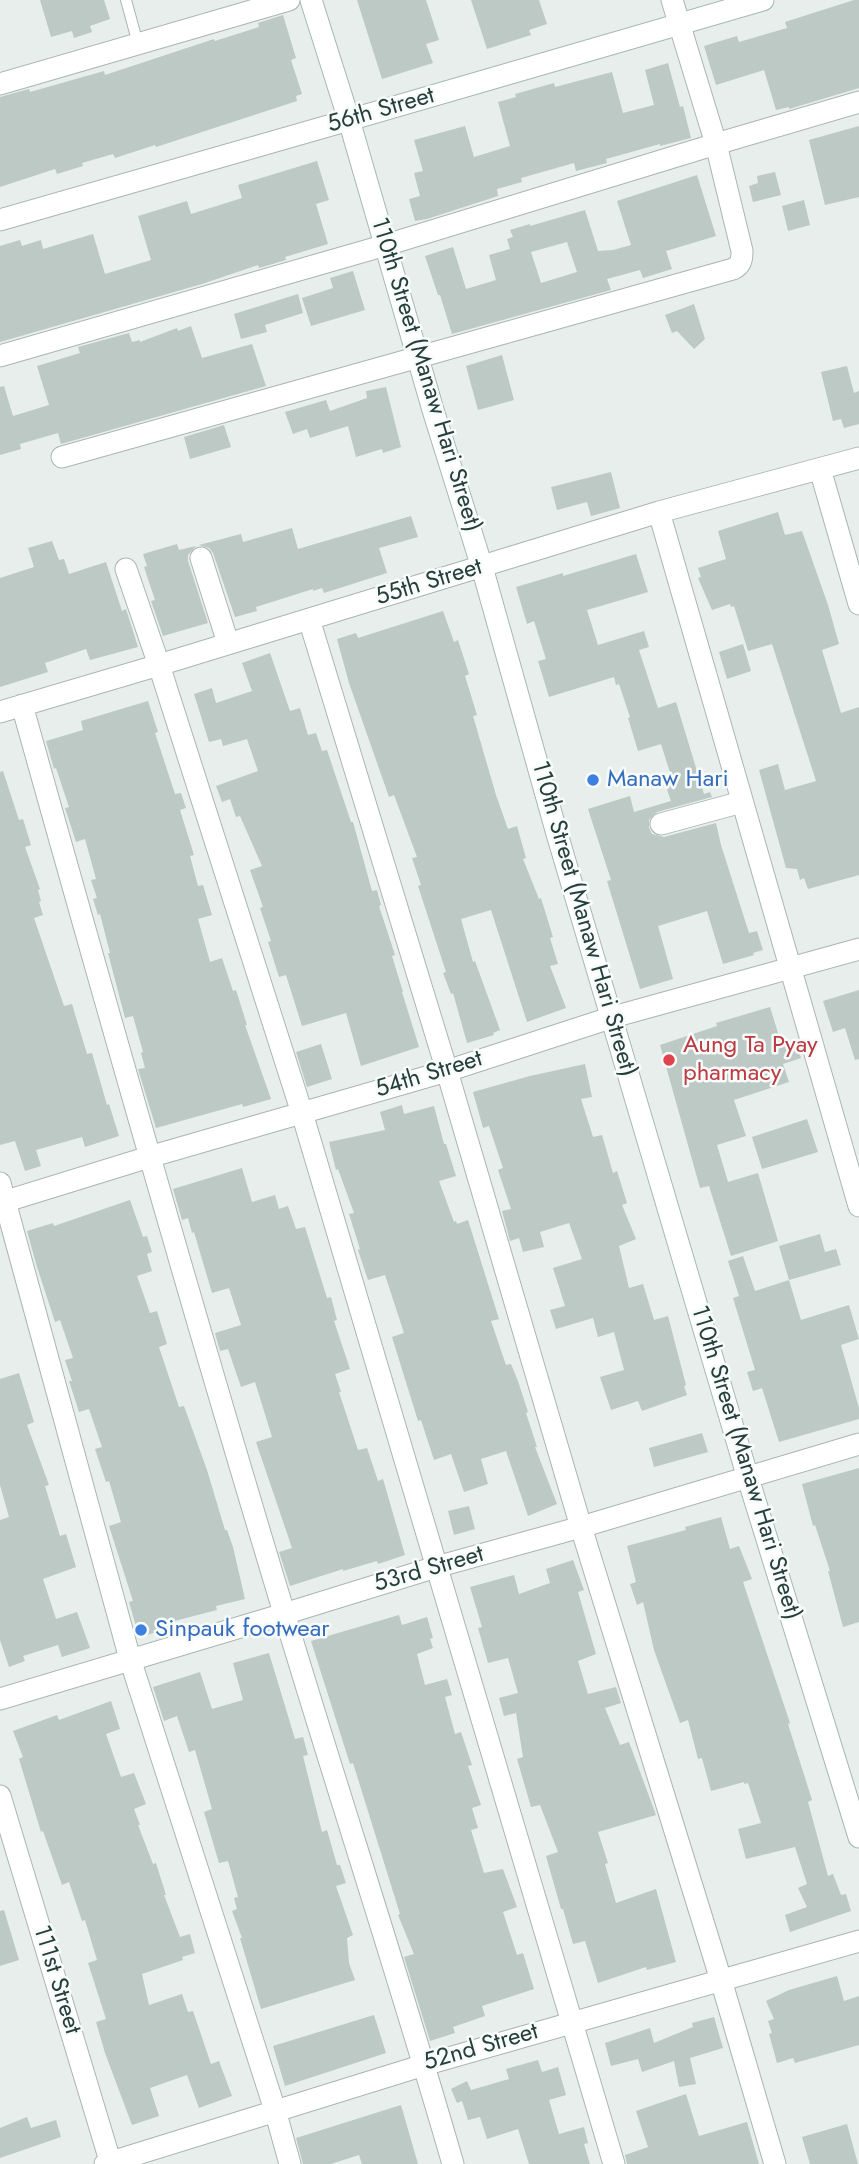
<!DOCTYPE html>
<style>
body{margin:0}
canvas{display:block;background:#e7eeeb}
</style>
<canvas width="859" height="2164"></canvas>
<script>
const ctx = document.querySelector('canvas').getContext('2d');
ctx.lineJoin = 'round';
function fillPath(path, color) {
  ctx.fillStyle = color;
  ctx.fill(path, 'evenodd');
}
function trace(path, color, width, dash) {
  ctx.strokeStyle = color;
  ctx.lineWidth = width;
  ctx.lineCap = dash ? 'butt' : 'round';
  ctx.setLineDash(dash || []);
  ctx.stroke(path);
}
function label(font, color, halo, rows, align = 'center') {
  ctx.font = font + ' Jost,sans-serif';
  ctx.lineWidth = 5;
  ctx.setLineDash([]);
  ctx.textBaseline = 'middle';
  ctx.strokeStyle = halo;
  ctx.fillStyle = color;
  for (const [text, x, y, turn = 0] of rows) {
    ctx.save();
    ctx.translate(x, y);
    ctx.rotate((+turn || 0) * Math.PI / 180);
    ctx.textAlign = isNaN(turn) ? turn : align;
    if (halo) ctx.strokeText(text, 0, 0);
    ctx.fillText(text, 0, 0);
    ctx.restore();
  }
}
fillPath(new Path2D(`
 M40,0H104L110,19L90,26L92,32L74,38L72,31L51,37Z
 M357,0H426L439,40L426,44L433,63L382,79Z
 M471,0H539L547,24L529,30L531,35L487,49Z
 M854,0H859V88L789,109V107L776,110L764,70L716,85L704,46L737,36L739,42L787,28L785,22Z
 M283,15L296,58L291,60L302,94L296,96L297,101L156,147L155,145L115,158L113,154L82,163L83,166L57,174L55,169L0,187V97L29,89L30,92L104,71L105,75L214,39L215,41L259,27L258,23Z
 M668,63L680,107L683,106L691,138L660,146V144L606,159L607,163L576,171L574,163L521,178L522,182L497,189L498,196L427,219L415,221L409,199L420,196L414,173L423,171L414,140L465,126L474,157L510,146L498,102L516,97L515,94L554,83L555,87L612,72L623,113L654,105L645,70Z
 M859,126V197L825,205L809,140Z
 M317,161L329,200L316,204L328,244L285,257L286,260L259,268L258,265L202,284L0,342V246L20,240L22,246L41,240L43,249L93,234L105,274L151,260L138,216L187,201L191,214L242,198L238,185Z
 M775,172L781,195L753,202L749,186L758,183L757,176Z
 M697,175L716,236L666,251L672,269L643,278L640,270L607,279L611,290L452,334L440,295H438L425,256L453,247L466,289L496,280L489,255L510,249L507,239L513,237L510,230L530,224V226L585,210L598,251L613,250L631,245L617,201ZM567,242L577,272L541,283L531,252Z
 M804,200L810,225L788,231L782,206Z
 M353,271L365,310L311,326L302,298L333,288L330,278Z
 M298,294L303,313L265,325L267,332L241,339L234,314Z
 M694,304L705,339L694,349L677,331L672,333L665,315Z
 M191,326L202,358L252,344L266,386L61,444L58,433L20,444L21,449L0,455V387L4,386L13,416L49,405L37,366L80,353L78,347L129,333L132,342L140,340V342L177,328L178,331Z
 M502,355L514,400L478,410L466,366Z
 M847,366L854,393L859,391V424L844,428L841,419L833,421L821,372Z
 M386,387L401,447L383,453L382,449L356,457L348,426L310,438L307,429L293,434L285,412L326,400L330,411L367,398L366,391Z
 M224,425L231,447L190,459L184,437Z
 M611,472L620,508L591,516L587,502L557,510L551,487Z
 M778,512L785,535L802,531L828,605L839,644L822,650L841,713L859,707V875L808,889L804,878L800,880L797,869L786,868L759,770L778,764L785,790L816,781L772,644L748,651L734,606L731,607L730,604L712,610L698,578L701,577L698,568L726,559L718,531Z
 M411,516L418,537L379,548L387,573L324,593L322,588L313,591V589L256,607L257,611L235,617L213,553L209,548L199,545L241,534L243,542L292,528L298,549Z
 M52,541L59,560L64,559L69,574L106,562L122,611L126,609L138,647L90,660L86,649L45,663L48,672L0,687V578L34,567L28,548Z
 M177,544L179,550L196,546L188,555V561L208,623L163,636L151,601L155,600L144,567L147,566L143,554Z
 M636,554L648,592L587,610L598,645L644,631L649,647L639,650L658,708L676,702L704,794L710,792L712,797L657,812L649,820V828L652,834L664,837L716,823L721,845L749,933L757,931L763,950L753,953L754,955L723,964L707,911L658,926L673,979L640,989L607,881L611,880L588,809L630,796L634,812L671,801L665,784L673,782L661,744L638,751L628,718L630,717L619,684L616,685L614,677L549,697L538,661L546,659L534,621L527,624L516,587L563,573V576Z
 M443,611L454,642L458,640L469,674L465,676L477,715L473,716L496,795L508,829L517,826L526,858L523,859L539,899L541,898L553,937L550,938L558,964L550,966L566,1008L527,1022L491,910L461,919L473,962L475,961L500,1030L493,1033L494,1035L467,1043L453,993L451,994L443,973L446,972L418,886L421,885L412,858L417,857L394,795L389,797L349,683L337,639L356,633L358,638Z
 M743,644L751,671L727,679L719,652Z
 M270,653L290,711L300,708L308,735L316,733L322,751L327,750L351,822H353L372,891L377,890L381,905L379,906L395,955L392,956L403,992H402L419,1047L361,1066L346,1013L302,1026L286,975L279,977L268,942L271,941L260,908L263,907L250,870L262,866L240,816L236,817L230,799L222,802L216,786L258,771L247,739L223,746L221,739L209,742L194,694L212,688L216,703L252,691L242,663Z
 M148,701L158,732L155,733L175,794L181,793L186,808L180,810L194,855L190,856L198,886L203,885L212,915L198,919L210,962L222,958L233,991L236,990L247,1025H245L271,1099L243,1107L242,1104L156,1128L138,1069L145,1068L141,1053L143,1052L133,1016L125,1018L108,953H110L100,914L98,915L93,899L97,898L91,880L96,879L85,839L76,842L65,808L69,807L56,768L54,769L46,741L83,730L81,721Z
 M3,771L19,820L23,819L31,845L25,847L40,889L38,890L41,901L39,902L43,915L34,918L64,1006L72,1004L87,1054L92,1053L107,1105L109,1104L119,1136L85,1147L82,1137L36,1150L41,1166L25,1171L15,1141L0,1145V772Z
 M859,990V1059L855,1060L845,1028L833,1032L823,1001Z
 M770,1007L782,1046L796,1042L801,1058L783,1064L789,1082L734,1100L746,1136L717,1145L728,1182L758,1173L778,1241L731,1256L709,1186L700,1188L660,1045L717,1026L716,1023Z
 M321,1044L332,1079L307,1087L296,1052Z
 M585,1064L592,1097L581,1099L593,1137L602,1135L613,1173L617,1171L627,1203L622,1205L636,1239L619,1246L629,1288L643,1284L654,1320L668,1316L686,1385L684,1386L687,1395L642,1411L638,1401L611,1410L600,1377L624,1370L614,1332L598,1337L593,1318L556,1329L550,1310L565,1306L553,1268L582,1259L569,1223L540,1232L544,1247L523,1252L519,1238L510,1241L502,1211L511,1209L498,1170L503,1168L489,1126L483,1128L473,1092L530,1076Z
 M402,1105L404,1114L434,1106L444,1144H446L456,1176L439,1181L454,1222L456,1221L457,1224L468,1220L499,1319L491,1321L506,1365L511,1364L518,1381L528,1412L526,1413L537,1447H535L557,1504L528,1516L506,1451L481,1459L488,1484L464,1492L451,1454L434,1460L421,1420L418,1421L392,1337L404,1333L385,1275L368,1280L358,1250L360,1249L349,1214L354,1213L338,1169L336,1170L329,1142L385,1130L380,1112Z
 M807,1119L818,1152L762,1169L752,1137Z
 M242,1168L252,1202L275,1195L279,1209L288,1206L296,1229L305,1227L327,1298L331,1297L337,1320L334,1321L350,1369L335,1374L341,1392H339L358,1450L367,1448L378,1481L383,1479L405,1555L378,1564L377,1561L343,1571V1569L290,1586L279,1552L292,1548L256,1442L272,1437L255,1382L241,1387L228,1349L220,1351L215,1333L241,1325L229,1288L212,1293L194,1232L192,1233L188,1218L182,1220L173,1189Z
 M130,1200L143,1237L147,1236L152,1252L147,1254L152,1271L137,1276L150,1313L157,1311L167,1344L159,1347L179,1407L184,1406L207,1470L225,1530H227L233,1547L245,1599L216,1606L217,1610L159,1625L161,1631L139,1637L129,1602L133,1601L109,1526L121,1522L109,1481L106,1482L95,1449L102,1447L89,1409L79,1412L69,1381H72L65,1360L73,1358L60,1320L55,1322L37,1267L27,1231L53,1223L54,1226Z
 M820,1234L825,1252L836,1249L841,1265L789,1280L779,1246Z
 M743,1256L755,1291L789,1280L801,1320L849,1305L859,1339L841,1345L859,1408V1419L779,1442L762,1388L753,1391L747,1372L755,1370L733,1298L739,1296L728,1261Z
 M19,1373L34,1422L27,1425L49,1485L45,1486L60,1536L66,1534L76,1567L43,1579L56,1619L77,1612L90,1648L62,1657L58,1645L23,1656L25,1661L9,1667L0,1640V1520L9,1517L0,1485V1379Z
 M702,1433L708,1452L654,1467L649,1448Z
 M859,1468V1622L843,1627L828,1571H830L815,1525L813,1526L802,1484Z
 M469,1506L475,1529L454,1535L448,1511Z
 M721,1517L730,1549L739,1546L752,1579L743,1582L790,1723L788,1724L812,1800L808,1802L828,1876L833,1874L841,1895L846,1894L851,1911L790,1932L785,1915L807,1907L798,1888L807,1884L795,1847L746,1859L738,1829L761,1823L748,1783L744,1784V1782L711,1791L702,1758L698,1759L688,1720L680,1723L654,1650L643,1602L637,1605L630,1584L636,1582L627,1546L686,1530L685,1527Z
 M573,1560L584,1590L578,1592L596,1654L578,1661L588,1694L616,1687L621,1703L605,1708L620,1745L629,1742L656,1815L598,1832L608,1863L605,1864L616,1903L656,1889L676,1962L647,1970L646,1967L598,1983L585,1941L573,1944L563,1909H561L546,1856L558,1852L540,1805L531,1807L517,1759L523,1757L516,1713L504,1716L499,1698L518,1693L508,1658L488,1663L478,1628L482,1627L470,1587L514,1575L519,1594L550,1583L546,1569Z
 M399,1615L402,1625L427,1617L433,1638L430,1639L433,1648L417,1654L425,1685L447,1679L452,1695L445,1697L455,1734L461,1732L472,1765L468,1766L481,1805L472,1808L478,1828L471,1830L484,1873L503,1869L517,1907L503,1912L517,1955L523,1953L534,1989L482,2006L485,2016L453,2027L455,2033L430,2041L404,1957L414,1954L398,1915L400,1914L353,1763L350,1764L311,1641Z
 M269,1653L295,1739L303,1737L308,1755L303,1756L322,1832L327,1830L337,1865H340L346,1883L336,1886L353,1935L347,1938L349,1963L355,1980L261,2009L240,1938H242L232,1911L237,1909L234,1898L238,1897L228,1861L219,1863L204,1812L212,1809L195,1750L189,1752L177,1716L164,1721L153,1687L200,1672L212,1709L243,1700L233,1663Z
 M111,1701L120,1729L106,1734L121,1777L134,1773L146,1804L134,1809L140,1825H138L153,1864L156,1863L166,1895H164L180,1937L190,1934L195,1953L182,1957L183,1960L142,1974L149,2005L182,1994L188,2012L193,2011L211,2064L219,2061L232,2096L199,2108L187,2075L150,2088L159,2116L132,2125L105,2053L96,2022L106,2019L88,1963L97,1960L85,1920L82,1921L69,1882L62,1885L43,1831L41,1832L19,1759L23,1757L13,1731L57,1715L59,1720Z
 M4,1910L19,1960L0,1966V1911Z
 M837,1976L844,2001L859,1996V2045L795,2063L793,2058L777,2063L769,2034L772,2033L768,2021L774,2019L766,2001L789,1990Z
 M374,2015L386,2053L285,2086L273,2046Z
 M714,2017L723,2048L690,2058L696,2084L679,2087L674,2061L642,2072L638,2059L611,2066L605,2043L650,2028L654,2043L693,2027L692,2023Z
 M538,2060L542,2072L558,2067L566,2095L549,2100L559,2134L584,2127L588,2143L584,2144L590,2164H529L518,2129L487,2139L480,2117L468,2120L462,2101L457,2103L451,2089L467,2081L471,2090L509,2079L506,2069Z
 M686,2094L699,2136L747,2122L759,2164H627L625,2155L648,2147L636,2111Z
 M401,2105L418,2164H362L359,2155L331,2164H303L296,2138Z
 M27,2117L31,2128L56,2120L61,2137L0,2158V2128Z
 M847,2124L858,2164H810L802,2137Z`), '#bcc9c5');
const lane = new Path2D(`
 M126,0L138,44`);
const street = new Path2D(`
 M0,84L289,0
 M0,220L349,120
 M0,356L386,245L716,144L859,102
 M62,457L733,269C741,265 742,260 742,251L716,144L672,0
 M820,469L859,604
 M659,512L859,1206
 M201,558L228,643
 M126,569L159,665L302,1113L614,2164
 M309,619L447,1071L581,1527L721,1980L775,2164
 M22,705C107,1009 193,1313 285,1616C340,1799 400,1980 453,2164
 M0,712L159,665L659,512L859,458
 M661,824L742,802
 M0,1183L130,1659L275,2110L290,2164
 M0,1203L149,1157L447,1071L613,1017L859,949
 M0,1699L284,1614L436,1567L581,1527L859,1444
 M0,1796L111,2164
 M105,2164L424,2065L859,1941`);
const secondary = new Path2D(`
 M311,0L349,120L433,410L482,567L557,834L748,1478L859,1837
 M349,120L763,0`);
trace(lane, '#aab6b3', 12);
trace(street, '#aab6b3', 23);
trace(secondary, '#a6b9b4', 23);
trace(lane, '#fff', 10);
trace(street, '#fff', 21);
trace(secondary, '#fff', 21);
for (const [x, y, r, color] of [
 [593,780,7,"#3f7fe0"],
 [669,1060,7,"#e0444e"],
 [141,1630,7,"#3f7fe0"]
]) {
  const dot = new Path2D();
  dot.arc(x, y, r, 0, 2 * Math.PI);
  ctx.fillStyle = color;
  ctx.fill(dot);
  trace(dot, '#f7fbf9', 2.5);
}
label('24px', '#273f3b', '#f7fbf9', [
 ["56th Street",381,111,-16],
 ["110th Street (Manaw Hari Street)",425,375,73],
 ["55th Street",429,583,-17],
 ["110th Street (Manaw Hari Street)",583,919,74],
 ["54th Street",429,1075,-17],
 ["110th Street (Manaw Hari Street)",745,1463,73],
 ["53rd Street",429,1570,-16],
 ["111st Street",56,1980,73],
 ["52nd Street",481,2048,-16]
]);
label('24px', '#366cbe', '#f7fbf9', [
 ["Manaw Hari",607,780],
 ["Sinpauk footwear",155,1630]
], 'left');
label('24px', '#be3a42', '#f7fbf9', [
 ["Aung Ta Pyay",683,1046],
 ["pharmacy",683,1074]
], 'left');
</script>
